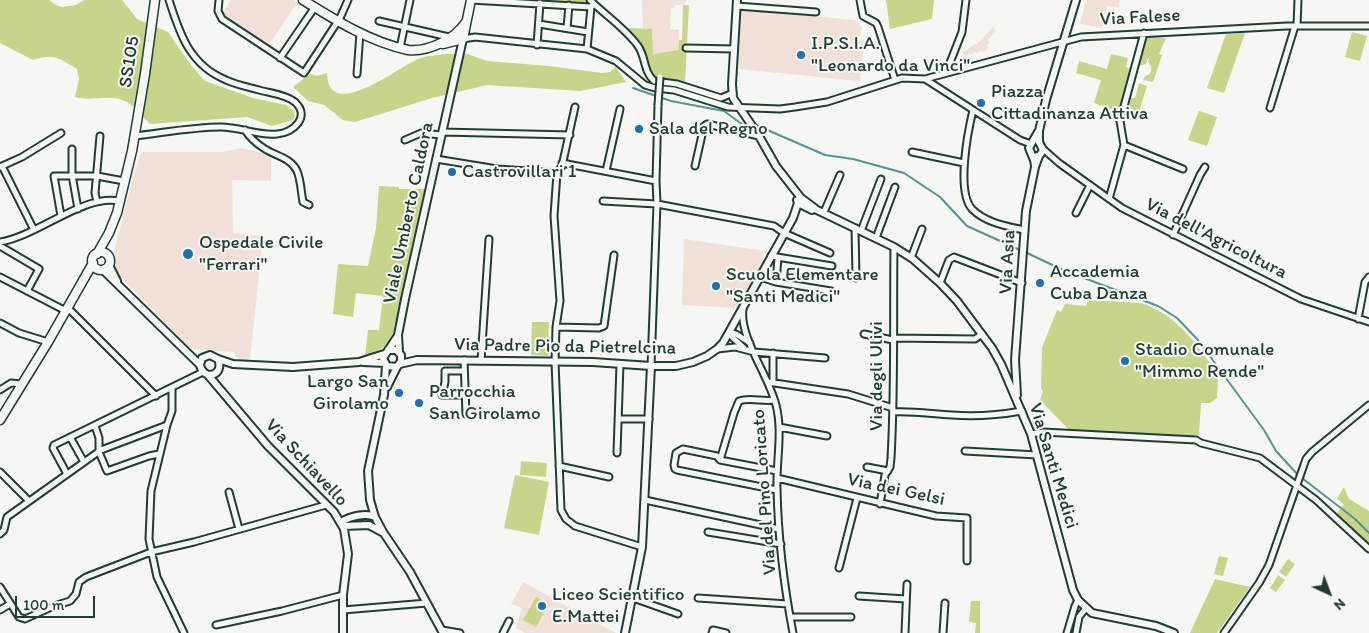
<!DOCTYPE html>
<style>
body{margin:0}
#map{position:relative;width:1369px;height:633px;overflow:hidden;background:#f6f6f2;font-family:Itim,sans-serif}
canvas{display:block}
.north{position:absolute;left:1304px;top:568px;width:50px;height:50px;-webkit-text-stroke:4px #f6f6f2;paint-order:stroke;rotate:137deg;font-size:14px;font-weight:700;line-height:20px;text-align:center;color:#1f3d34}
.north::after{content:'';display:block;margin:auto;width:18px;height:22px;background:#1f3d34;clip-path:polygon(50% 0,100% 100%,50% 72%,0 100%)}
.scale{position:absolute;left:15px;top:596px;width:80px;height:22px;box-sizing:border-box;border:2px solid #1f3d34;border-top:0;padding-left:6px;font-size:15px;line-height:18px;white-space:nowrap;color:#1f3d34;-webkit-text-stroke:4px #f6f6f2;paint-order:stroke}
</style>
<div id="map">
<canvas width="1369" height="633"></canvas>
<div class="north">N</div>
<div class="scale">100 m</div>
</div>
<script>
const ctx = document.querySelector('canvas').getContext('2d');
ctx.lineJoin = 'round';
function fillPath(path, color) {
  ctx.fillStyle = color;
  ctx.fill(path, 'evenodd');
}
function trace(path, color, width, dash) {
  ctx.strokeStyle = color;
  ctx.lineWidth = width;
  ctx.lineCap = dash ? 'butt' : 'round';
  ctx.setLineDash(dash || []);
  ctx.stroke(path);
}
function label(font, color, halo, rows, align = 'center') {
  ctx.font = font + ' Itim,sans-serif';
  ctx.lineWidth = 4;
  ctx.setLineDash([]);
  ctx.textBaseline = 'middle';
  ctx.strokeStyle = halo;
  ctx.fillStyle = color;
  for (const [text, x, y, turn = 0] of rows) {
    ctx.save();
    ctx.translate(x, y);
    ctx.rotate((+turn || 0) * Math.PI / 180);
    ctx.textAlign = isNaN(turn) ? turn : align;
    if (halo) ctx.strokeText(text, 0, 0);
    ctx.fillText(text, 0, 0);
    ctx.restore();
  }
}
fillPath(new Path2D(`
 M231,0H293L297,3L269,45L222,14Z
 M642,0H687L683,5H675L674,8H671L670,29L679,30L678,50L652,54V30L643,28Z
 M1086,0H1120L1119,7L1107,6L1102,28L1080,24Z
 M741,10L855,20L862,27L859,39L864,40L860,81L738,69Z
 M993,27L996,31L988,40L990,42L987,45L989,47L983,53L981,50L977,53L975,52L972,55L970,53L966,57L962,53L975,44L976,45Z
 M242,148L271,155V181L232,180L233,233L263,236L250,359H240L236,357L234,352L201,350L190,348L116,272V257L114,252L133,178L140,156L142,152H221Z
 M684,239L765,251L760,266L738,308L682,305Z
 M523,582L616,633H525L516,628L522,608L511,604Z`), '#f1e0d8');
fillPath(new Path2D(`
 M0,0H49L54,4L62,7L76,5L84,0H122L137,19L168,32L192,67L205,81L253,98L286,105L294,111L295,116L293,120L272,126L247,117L150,124C143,117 135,107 127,102C111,93 92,102 75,97L79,79L77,69C58,58 55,53 33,60L0,43Z
 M546,0H587L589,2V4L545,3Z
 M886,0H934L932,19L890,29Z
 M683,5H689L685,84H684L680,80L654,78L651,73L642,47L626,28L652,29L653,54L678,50L679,40H682Z
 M1352,32L1367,36L1360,61L1345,57Z
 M1245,33L1224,93L1207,88L1226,34Z
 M1147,37L1166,38L1159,54L1162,55L1153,82L1143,80L1145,76C1152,75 1153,67 1148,62L1149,58H1148L1146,64L1139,66Z
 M465,53L487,61L549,66L602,73L610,72L616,67L626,82L580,91L487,85L432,98L355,122L343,120L324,105L308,101L293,87L310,74L317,76L327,73C328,124 400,66 418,59C432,54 450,54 465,53Z
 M1111,54L1128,58L1126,67L1132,70L1121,113L1094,103L1101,80L1076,73L1079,61L1107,69Z
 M1139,83L1147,86L1138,115L1128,111L1131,98H1135Z
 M1199,111L1217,117L1207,146L1188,140Z
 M379,186L399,187V189H425L394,331C388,346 380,352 365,355L368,330H379L383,296L356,293L353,317L333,314L338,264L368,266L376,228Z
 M1088,300L1141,303C1171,313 1189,334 1206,358C1210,362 1216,369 1217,374C1219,381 1217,391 1217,398L1210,403H1201L1199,435H1194V436L1132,433L1131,432L1070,431L1040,400L1043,391L1041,388L1042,348L1057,310L1061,312L1065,304L1086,306Z
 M532,322H549L548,356L531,355Z
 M521,461L547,463L546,477L520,475Z
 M515,475L549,482L539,535L504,528Z
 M1344,487L1349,499L1369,511V547L1335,516L1344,504L1337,499Z
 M1219,556L1228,558L1223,576L1214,574Z
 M1288,559L1295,564L1286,577L1279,572Z
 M1278,575L1285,580L1276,592L1270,588Z
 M1215,579L1250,587L1217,633H1190Z
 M536,597L549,604L536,627L523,620Z
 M971,601H980V633H975L976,623L969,622Z`), '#c6d589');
trace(new Path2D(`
 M633,88L671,101L724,111L743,125H749
 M753,125L758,126L825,155L853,159L904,173L940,197L967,226L1020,250
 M1025,252L1063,270L1158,306L1177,318L1198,340L1264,430L1276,451L1298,475
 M1302,478L1355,519L1369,533`), '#579296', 2);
const minor = new Path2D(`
 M219,0L218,11L222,19L304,73L340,18L348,0
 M471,0L591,7L594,4
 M590,0C605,15 625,28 638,46C646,57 643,71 654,81L677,84L721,98L733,93
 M860,0L863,16L876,23L878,27L895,80
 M737,6L816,12
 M379,21L449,37
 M539,24L588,32
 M1297,26L1298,0
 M567,28L569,5
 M463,39L475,37L587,49L616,61L645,85L655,88L674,90L728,107L780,109L795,107L827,102L902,78L925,79L1020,140L1031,144
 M537,45L540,3
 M400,48L410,0
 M686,48L734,49
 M587,49L591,7
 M280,58L315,7
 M946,73L962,32L966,0
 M357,74L360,33
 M925,79L1081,37L1287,26H1369
 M1270,108L1295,26
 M973,110C968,131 956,191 972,209C986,223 1006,226 1024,230
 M245,130C250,138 257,144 265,149C276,156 291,158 297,171C301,180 301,192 303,202L309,205
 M442,132L570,135
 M134,136C162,133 192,127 221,127C240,127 258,136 277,134C293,133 311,117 295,102C287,95 270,93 259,90C248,87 237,85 226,80C190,65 180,35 169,0
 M405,140L421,133L441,135
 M1124,145L1183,169
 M1042,148L1059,163L1122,208L1301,299L1369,322
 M72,149V175L78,209
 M912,152L964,163
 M436,159L497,169L557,173
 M562,163L656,181
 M2,166L34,230
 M695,166L704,126L707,124L759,136
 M0,167L22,157L61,133
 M606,171L620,109
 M557,173L554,216L560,301L556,327L555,362L561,510L566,519L575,526L642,547
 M557,173L562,166L575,107
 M1109,199L1124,145L1120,121L1144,33
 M603,201L657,204L774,226L784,233L830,253
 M97,202L95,193L100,136
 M824,212L840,175
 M1076,213L1090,185
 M61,216L54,176H97L124,181
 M855,228L856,278
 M861,231L881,179
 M1173,235L1200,175L1205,167
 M876,238L895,187
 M0,242C38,236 83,194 119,201
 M0,246L39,269L27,291
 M771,256L832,266
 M911,258L922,229
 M0,277L66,311
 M760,277L776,282L831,291
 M776,282L778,258
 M940,283L949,260L954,257L1022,283
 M68,308L156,396
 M743,309C739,337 769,376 776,405C783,432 776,461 777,489C778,537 784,586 793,633
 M1358,319L1365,282L1369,277
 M0,323L19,333L48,342
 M556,327L599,328L604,326L614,255
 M730,332L736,334L750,343
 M730,332L732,337L744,348
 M864,334L893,340
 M893,338L975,339L982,334
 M717,349L735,347L754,352L825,358
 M773,353V383
 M464,360L466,414
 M481,361L489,239
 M651,366L657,204L656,181L658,105
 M464,371H445V382L442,395H465
 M768,382L848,394L893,408
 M172,388V411L167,425L151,491L149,539L157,577L184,633
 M0,390L11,383L22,384
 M893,412C914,411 932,414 952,415C976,417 999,415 1022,411
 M618,419H649
 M95,426L99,438V452L107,471L149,456L159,454
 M779,427L827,436
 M1031,434L1043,432L1196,440L1201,443L1260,458L1316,500L1369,549
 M70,437L84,462
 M965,451L1037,455
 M617,453L620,364
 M720,460L734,413L739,401C750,397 763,402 774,400
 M559,466L609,477
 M867,467L888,471
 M0,472L29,501
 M67,474L53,448L54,445L203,372
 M777,478L936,516L967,518V561
 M777,490L677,470L675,469L674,465L676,453L683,449L717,456L720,460L777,471
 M229,492L239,529
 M645,500L779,529
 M880,504L885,475L890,467L891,458C895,388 893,317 894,247
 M708,532L781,544
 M0,534L4,530L7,517L101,450L167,425
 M839,568L857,498
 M0,587L19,617L25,619L54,606L70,601L76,594L79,582L86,577L151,552L194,542L326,505
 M859,596L906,599
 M633,598L678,614
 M698,598L788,604
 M0,610L10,604
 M343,610L427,603
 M790,617H851
 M216,625L282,611L343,595
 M442,630L460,633
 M503,633L509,621
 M712,633L713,630L726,633
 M905,633L907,584
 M943,633L945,603
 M1067,633L1075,606L1078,600
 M1076,633L1079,617L1086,608
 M1224,633L1259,583L1269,565L1306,459L1312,452L1369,405`);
const tertiary = new Path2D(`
 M737,0L732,84L733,98L759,136L776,166L801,198L817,210L894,247L913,259L940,283L957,301L992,348L1001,364L1031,434L1073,590L1078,600L1092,613L1156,626L1174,633
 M1039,142V131L1046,100L1076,0
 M1035,157L1040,155L1043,150L1039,142
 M1035,166L1034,160L1029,148L1038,132
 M797,200L798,203L812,210
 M109,265L117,281
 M103,270L200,365C204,382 225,375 218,359L210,355L202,358L200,365
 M388,350H396L401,355V361L397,367L387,366L383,358L397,337
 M399,352L398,335L405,299L463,39
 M218,359L233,364L293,367L359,362L384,354
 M363,362L385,363
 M400,364L417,360L593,362L651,366H676L693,362L707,356L717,349L723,343L793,218L798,203
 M386,365L384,395L368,471L370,500L375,517L383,532L410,572L443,633
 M208,375L268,446L334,512L344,529L348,554L343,595V633
 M387,387L397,367
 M1017,395L1015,360L1026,211L1035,167L1039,156
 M341,522C349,517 366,512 375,517
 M343,526L369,525L382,532
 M625,633L642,547L651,366`);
const primary = new Path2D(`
 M303,0C335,20 370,42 408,50C429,52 455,39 466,22
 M443,44L463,39L471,0
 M92 261a9 9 0 1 1 18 0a9 9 0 1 1-18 0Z
 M97,254L109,233L117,213L132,151L145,74L155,0
 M0,420L48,342L93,263`);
trace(minor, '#1f3d34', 9);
trace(tertiary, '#1f3d34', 10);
trace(primary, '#1f3d34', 11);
trace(minor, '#f6f6f2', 5);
trace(tertiary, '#f6f6f2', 6);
trace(primary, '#f6f6f2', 8);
const minorBridge = new Path2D(`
 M658,105L660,77`);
trace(minorBridge, '#1f3d34', 9, []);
trace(minorBridge, '#f6f6f2', 5);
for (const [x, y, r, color] of [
 [801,55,5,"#1f6fb2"],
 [981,103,5,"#1f6fb2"],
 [639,129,5,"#1f6fb2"],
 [452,172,5,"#1f6fb2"],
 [188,254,6,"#1f6fb2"],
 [1040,283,5,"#1f6fb2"],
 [716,286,5,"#1f6fb2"],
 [1125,361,5,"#1f6fb2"],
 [399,393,5,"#1f6fb2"],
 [419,403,5,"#1f6fb2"],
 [542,606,5,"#1f6fb2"]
]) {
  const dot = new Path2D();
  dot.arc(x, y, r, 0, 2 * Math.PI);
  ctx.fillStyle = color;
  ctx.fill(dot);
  trace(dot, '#f6f6f2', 2);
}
label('19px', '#1f3d34', '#f6f6f2', [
 ["Via Falese",1140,18,-3],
 ["SS105",130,62,-81],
 ["Viale Umberto Caldora",409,213,-78],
 ["Via dell'Agricoltura",1216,239,27],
 ["Via Asia",1008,262,-87],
 ["Via Padre Pio da Pietrelcina",565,347,1],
 ["Via degli Ulivi",877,376,-90],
 ["Via Schiavello",306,463,47],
 ["Via Santi Medici",1053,466,73],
 ["Via dei Gelsi",896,490,12],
 ["Via del Pino Loricato",765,492,-94]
]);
label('19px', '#1f3d34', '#f6f6f2', [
 ["I.P.S.I.A.",811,44],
 ["\"Leonardo da Vinci\"",811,66],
 ["Piazza",991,92],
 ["Cittadinanza Attiva",991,114],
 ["Sala del Regno",649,129],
 ["Castrovillari 1",462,172],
 ["Ospedale Civile",199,243],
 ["\"Ferrari\"",199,265],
 ["Accademia",1050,272],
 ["Cuba Danza",1050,294],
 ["Scuola Elementare",726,275],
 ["\"Santi Medici\"",726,297],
 ["Stadio Comunale",1135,350],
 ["\"Mimmo Rende\"",1135,372],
 ["Largo San",389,382,"right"],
 ["Girolamo",389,404,"right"],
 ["Parrocchia",429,392],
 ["San Girolamo",429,414],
 ["Liceo Scientifico",552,595],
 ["E.Mattei",552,617]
], 'left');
</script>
